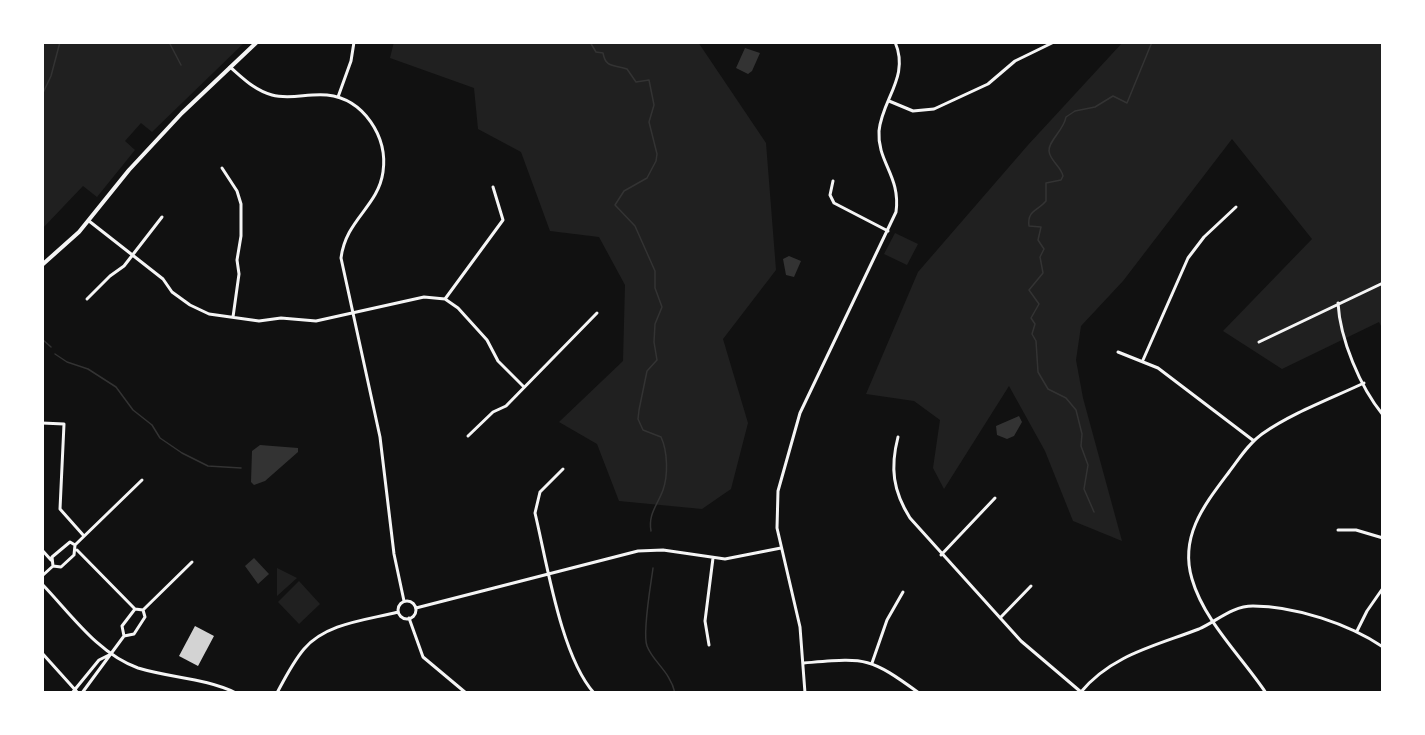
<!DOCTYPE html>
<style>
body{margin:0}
#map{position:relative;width:1425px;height:735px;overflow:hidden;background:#111;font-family:Bitter,serif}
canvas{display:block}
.frame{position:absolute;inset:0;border:44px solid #fff;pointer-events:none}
</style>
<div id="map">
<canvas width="1425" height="735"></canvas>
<div class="frame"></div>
</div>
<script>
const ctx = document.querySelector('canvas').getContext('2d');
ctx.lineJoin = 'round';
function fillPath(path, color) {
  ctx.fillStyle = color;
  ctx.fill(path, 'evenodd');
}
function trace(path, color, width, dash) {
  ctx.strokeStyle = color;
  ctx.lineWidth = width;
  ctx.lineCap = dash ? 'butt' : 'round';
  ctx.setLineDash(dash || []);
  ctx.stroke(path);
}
fillPath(new Path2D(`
 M42,42H245L152,132L141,123L125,141L135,150L97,197L83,186L42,229Z
 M394,42H698L766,143L776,270L723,339L748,423L731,489L702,509L619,501L597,444L559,422L623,361L625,285L599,237L550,231L521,152L478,129L474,88L390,58Z
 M1123,42H1383V330L1379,322L1282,369L1223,331L1312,239L1232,139L1123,281L1081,326L1076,360L1083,398L1122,541L1073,521L1045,451L1009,386L944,489L933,468L940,420L914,401L866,394L918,272L1028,145Z
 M895,233L918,244L907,265L884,254Z
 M277,568L297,578L277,596Z
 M299,581L320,604L299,624L278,602Z`), '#202020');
fillPath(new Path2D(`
 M745,48L760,53L752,71L748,74L736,68Z
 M789,256L801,261L794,277L786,275L783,259Z
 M1019,416L1022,422L1014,436L1007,439L997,435L996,426Z
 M260,445L298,448V452L265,481L254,485L251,482L252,451Z
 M254,558L269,574L258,584L245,566Z`), '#333');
trace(new Path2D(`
 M169,42L181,65
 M590,42L596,52L603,53C606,69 614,64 627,69L636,82L649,80L654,105L649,122L657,154L656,161L647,178L624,191L615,205L635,226L655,271V288L662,307L655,324L654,342L657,360L647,371L639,410L638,419L643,430L661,437C668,452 668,476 663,490C657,506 648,514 651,531
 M42,95L51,76L60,42
 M42,339L51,347
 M55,354L67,362L88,369L116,387L133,410L152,425L160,438L182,453L208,466L241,468
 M1094,512L1084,489L1088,465L1081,446L1082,434L1076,410L1066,398L1048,389L1038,372L1036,341L1032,334L1035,324L1031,318L1039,304L1029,290L1043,273L1040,257L1044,249L1038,240L1041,227L1029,226C1027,210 1038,211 1046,201V183L1061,180L1063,176C1061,166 1050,161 1049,151C1048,141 1064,130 1066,117L1075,111L1095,107L1113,96L1127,103L1152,42
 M653,568C651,584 642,633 647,646C653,662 670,671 675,693`), '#333', 1.5);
fillPath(new Path2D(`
 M195,626L214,636L198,666L179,656Z`), '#d3d3d3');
trace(new Path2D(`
 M230,67C243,78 254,90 272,95C290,100 308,93 327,95C364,99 388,137 383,172C378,207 346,219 341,258L380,437L394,554L404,601
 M338,97L351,61L354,42
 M889,101L913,111L934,109L988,84L1015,61L1054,42
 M222,168L237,191L241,204V236L237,260L239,274L233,317
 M833,181L830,195L834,203L888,231
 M89,221L163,279L172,292L190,305L209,314L259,321L281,318L316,321L424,297L445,299L458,308L487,340L498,361L524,387
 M87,299L110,276L124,266L162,217
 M445,299L503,220L493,187
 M1338,303C1340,339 1360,387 1383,415
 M1259,342L1383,283
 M1118,352L1158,368L1254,441
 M1143,360L1188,258L1204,237L1236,207
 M42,423L64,424L60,509L84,536
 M468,436L493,412L506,406L597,313
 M898,437C890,468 893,491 910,518L1021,641L1081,692
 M563,469L540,492L535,513C547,563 561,656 594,693
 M1338,530H1356L1383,538
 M75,545L142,480
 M42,550L51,560
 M77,550L135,609
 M941,555L995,498
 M42,576L53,566L61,567L74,555L75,545L70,542L52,557L53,566
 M42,584C70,613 98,654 138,668C171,678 205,678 236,693
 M398 610a9 9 0 1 1 18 0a9 9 0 1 1-18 0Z
 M416,608L638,551L663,550L725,559L781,548
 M143,610L192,562
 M409,618L423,657L466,693
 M1000,618L1031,586
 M1357,631L1367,611L1383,588
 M709,645L705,621L713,558
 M42,653L78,693
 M804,663C866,658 868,656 919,693
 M872,663L887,620L903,592
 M72,693L99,660L109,655
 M82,693L124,636L134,634L145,617L143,610L135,609L122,626L124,636
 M277,693C285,678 293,662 304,649C326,623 367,620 398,612
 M805,693L800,627L777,528L778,491L800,413L896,212C901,176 877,162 879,131C882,99 910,77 895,42
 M1080,693C1111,655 1155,646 1199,629C1217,621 1232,606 1253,606C1295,606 1349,624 1383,647
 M1266,693C1242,657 1204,621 1192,579C1179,536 1205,504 1229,472C1239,459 1248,444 1262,434C1292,413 1330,399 1364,383`), '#f5f5f5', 3);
trace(new Path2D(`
 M42,265L79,232L129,170L182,113L257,42`), '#f5f5f5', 4);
</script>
